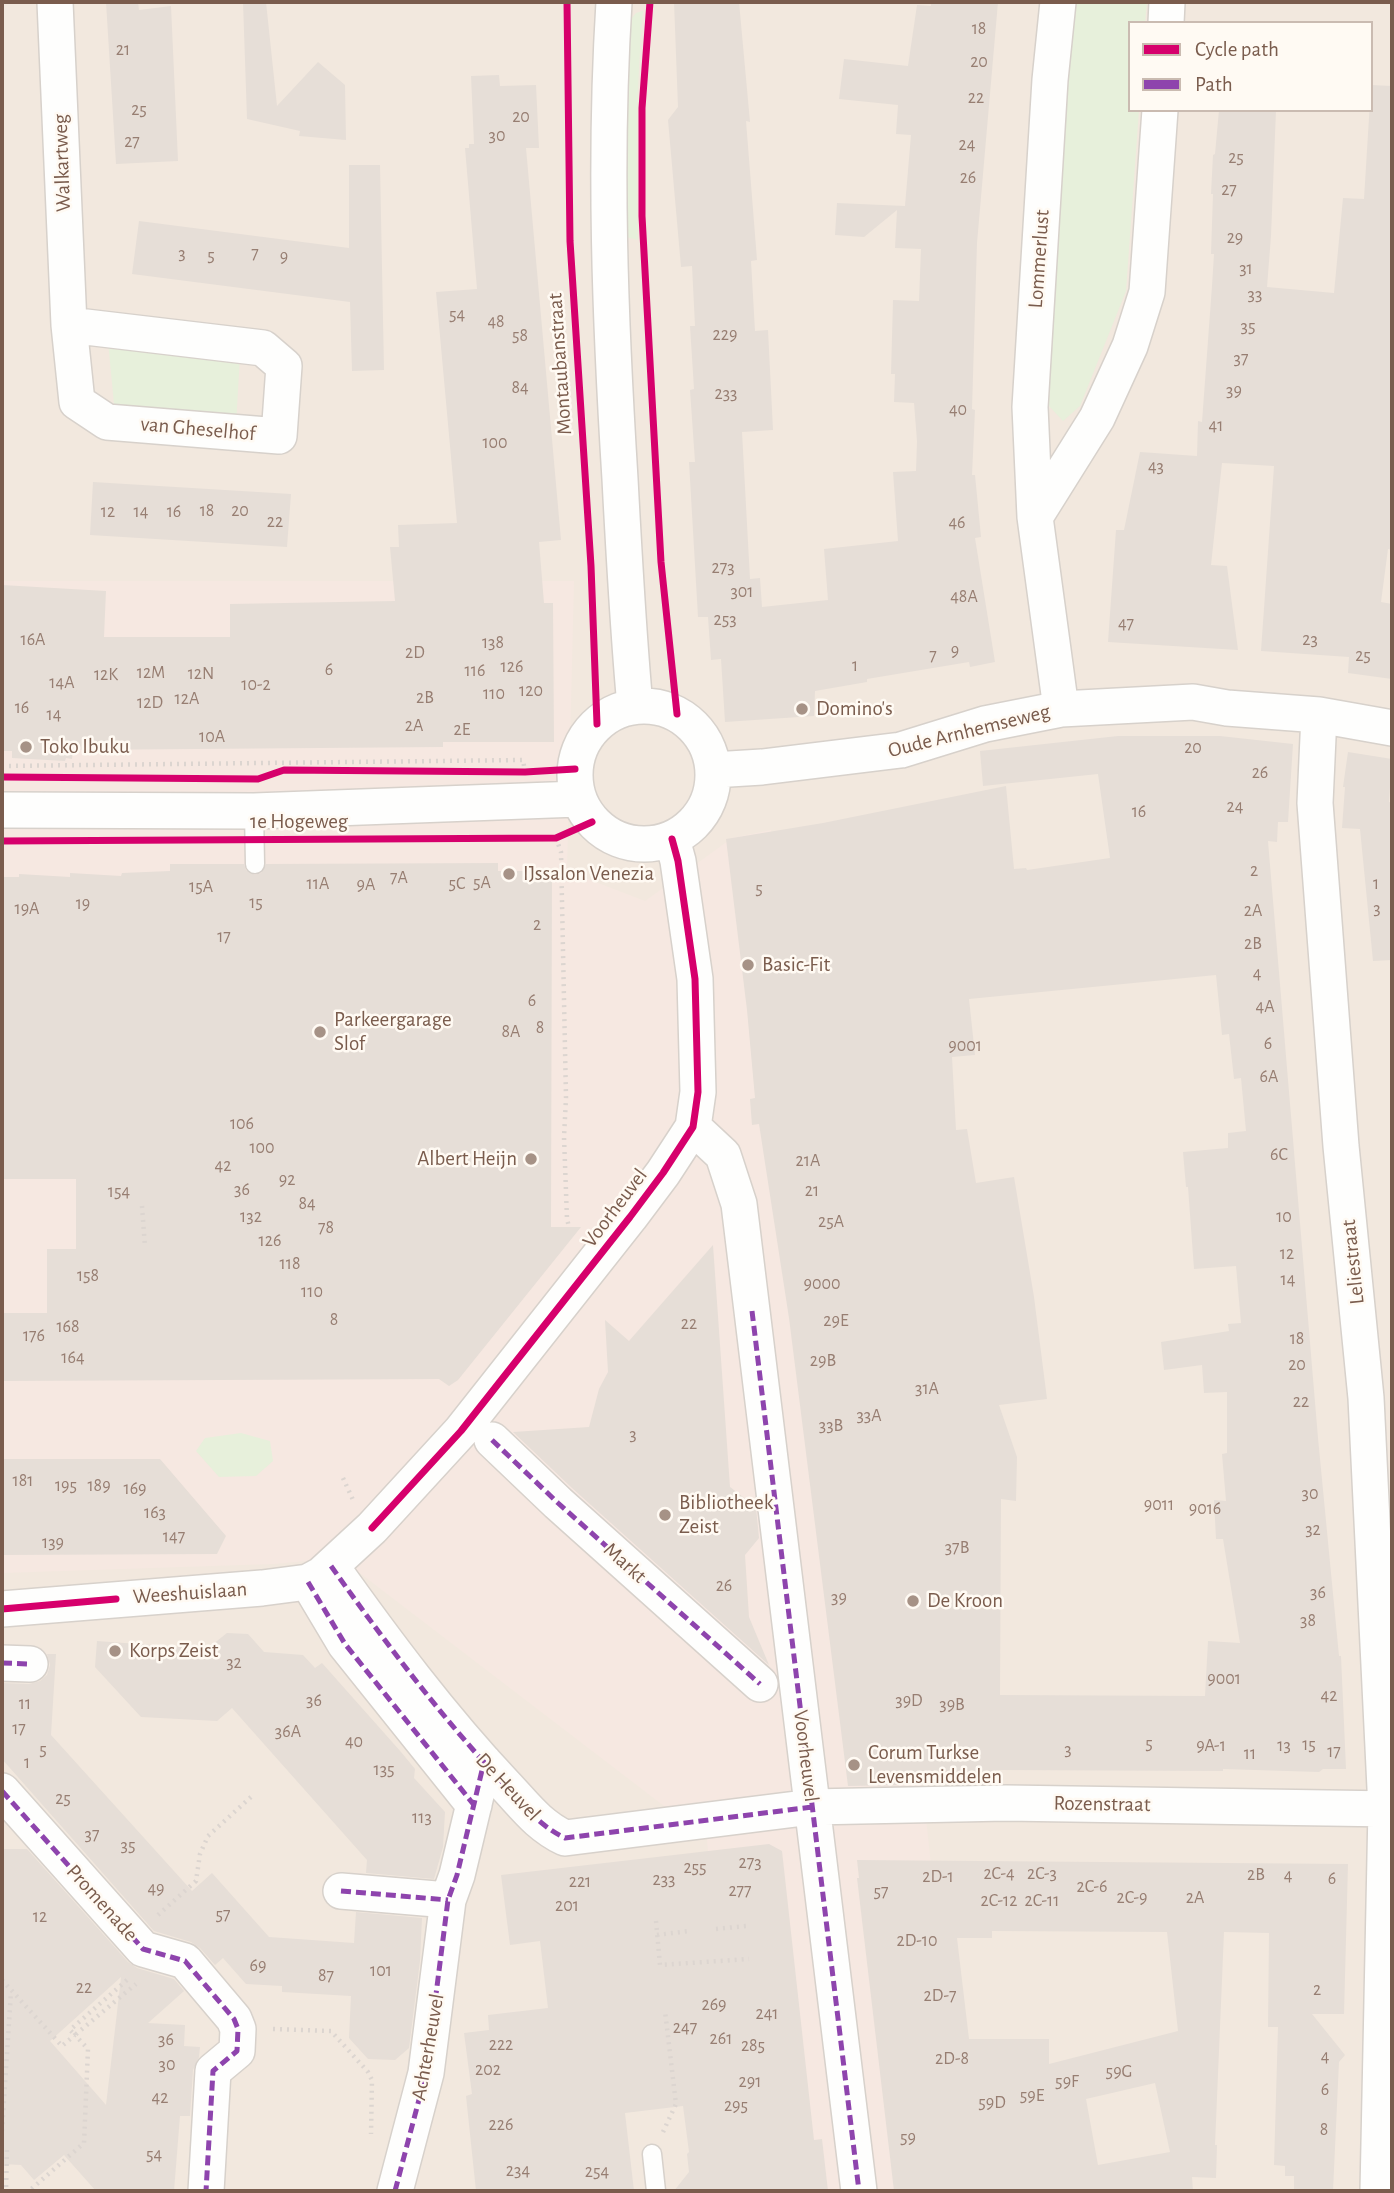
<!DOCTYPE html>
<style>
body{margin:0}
#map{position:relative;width:1394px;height:2193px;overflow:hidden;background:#f9f5f0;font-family:"Alegreya Sans",sans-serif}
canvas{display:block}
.frame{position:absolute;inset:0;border:4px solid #7a5c4d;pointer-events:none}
.legend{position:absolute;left:1128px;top:21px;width:245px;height:91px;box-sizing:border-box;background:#fffaf3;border:2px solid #cabbb1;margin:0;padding:9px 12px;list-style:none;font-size:21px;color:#7a5c4d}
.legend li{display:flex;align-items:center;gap:14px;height:35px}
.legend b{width:35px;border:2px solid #cabbb1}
</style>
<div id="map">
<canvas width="1394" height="2193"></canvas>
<div class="frame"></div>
<ul class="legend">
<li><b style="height:9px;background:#d6006c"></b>Cycle path</li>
<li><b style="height:9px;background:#8e44ad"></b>Path</li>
</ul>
</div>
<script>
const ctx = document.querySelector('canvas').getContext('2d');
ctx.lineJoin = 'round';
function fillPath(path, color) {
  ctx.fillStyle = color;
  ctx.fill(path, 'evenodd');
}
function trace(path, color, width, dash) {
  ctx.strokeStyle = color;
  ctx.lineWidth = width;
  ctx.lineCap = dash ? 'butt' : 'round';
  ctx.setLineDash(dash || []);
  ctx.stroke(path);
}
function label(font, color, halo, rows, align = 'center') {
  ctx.font = font + ' "Alegreya Sans",sans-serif';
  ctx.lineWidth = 5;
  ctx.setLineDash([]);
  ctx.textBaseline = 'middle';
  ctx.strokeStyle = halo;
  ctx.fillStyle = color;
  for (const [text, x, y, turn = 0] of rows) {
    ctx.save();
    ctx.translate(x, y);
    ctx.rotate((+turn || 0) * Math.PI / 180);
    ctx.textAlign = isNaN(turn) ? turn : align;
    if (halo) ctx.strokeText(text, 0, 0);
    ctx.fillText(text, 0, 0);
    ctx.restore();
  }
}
fillPath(new Path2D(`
 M2,2H1392V2191H2ZM1130,23H1371V110H1130Z`), '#f2e8de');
fillPath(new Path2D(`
 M2,581H574L567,871L645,901L732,838L771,830L917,1734L966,2191H734L707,1839L340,1558L273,1564L2,1573Z`), '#f6e8e1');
fillPath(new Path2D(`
 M1075,2H1147L1145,23H1130V110H1139L1126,291L1080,406L1063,421L1049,406C1053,271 1058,136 1075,2Z
 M643,11C636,88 636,163 638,240L626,237L625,90L631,19L636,13Z
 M108,341L240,356L236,425L115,415Z
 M241,1433L270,1441L273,1461L256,1476L219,1477L196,1451L205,1438Z`), '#e7f0db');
fillPath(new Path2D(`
 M106,2H138L139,10L171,6L178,161L116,164Z
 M243,2H266L277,106L318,62L345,85L346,140L299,136L300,131L247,119Z
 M674,2H739L750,122L746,121L757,260L751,261L755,331L768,330L773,430L742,432L750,579L760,578L762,607L828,600L824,549L898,541L893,472L916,471L917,441L914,403L894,402L895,374H891L893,300L919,301L921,249L895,248L897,210L864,237L835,235L837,203L905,206L911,135L896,134L898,105L839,99L844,59L908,66L917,5L931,6V2H998L977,243L972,409L975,410L972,475H975L981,537L975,538L995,662L970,667L969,662L867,679V682L815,691L814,716L725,722L721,659L711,660L708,617H698L689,462H695L690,390L694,389L690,326H695L692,266L681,267L668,120L678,107Z
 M499,75L500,86L536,85L539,148H526L561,540L539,542L544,603H553L554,742H443V747L73,750L72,759L66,758L65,761L12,758V751H2V585L106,591L104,637H230V604L395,601L390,547H399L398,525L457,523L436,292L477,289L465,148H469V144H474L471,76Z
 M1371,85L1392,86V550L1388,549L1381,602L1392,604V679L1348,673L1349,657L1261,651L1274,466L1222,463L1211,565L1227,566L1238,650L1108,642L1116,530H1124L1140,452L1197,456L1198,421L1202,422L1212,286L1214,254H1211L1213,194H1211L1213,155L1215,154L1219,110H1276L1271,236L1267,287L1334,293L1343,198L1364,199Z
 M349,165H380L384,370L352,371L350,302L132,274L139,221L349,248Z
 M93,482L291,494L287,547L90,535Z
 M1118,736H1220L1293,744L1288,822H1278L1277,842L1268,841L1318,1438L1339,1656H1341L1346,1769H1323L1319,1772L1223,1769V1771L999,1770V1774L974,1777V1784L848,1786L789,1318L759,1124L752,1125L750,1099L755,1098L747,1010L726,839L823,823L1006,786L1014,869L1026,868L1027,870L1110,858L1098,774L983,786L980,751ZM1216,975L1222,1035L1229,1034L1234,1079L1241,1078L1246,1131L1228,1133V1148L1183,1152L1186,1187H1188L1194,1269L1236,1266L1241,1323L1228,1324L1229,1331L1161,1342L1164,1370L1202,1365L1204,1393L1227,1392V1453L1222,1454L1226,1501L1214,1500L1216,1539H1223L1240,1643L1208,1641L1205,1696L1000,1695L1001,1499L1016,1501L1017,1457L999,1405L1047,1399L1034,1297L1014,1177L976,1183L967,1129L956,1130L952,1057L975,1055L969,999Z
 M1348,752L1392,759L1389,802L1392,803V960L1373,961L1360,829L1342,828L1345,787H1343Z
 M498,863V871H552L551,1227H581L458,1380L449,1386L439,1379L2,1381V1313H47V1249H76V1179H2V877H19V874L70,877V873L121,876L122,873L170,871V864H244L246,870L255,875L261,873L266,864Z
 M713,1245L730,1487L756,1507L759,1538L745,1555L749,1617L769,1665L572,1488L513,1432L589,1427L599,1389L608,1372L605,1320L629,1341Z
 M2,1459H160L226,1536L217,1554L2,1555Z
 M227,1633L248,1634L264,1652L303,1655L315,1668L322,1663L401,1752L415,1769L414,1778L445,1812L443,1847L434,1879L366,1873L367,1860L232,1708L217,1721L141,1717L95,1667L97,1641L207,1649Z
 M47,1654H56L51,1735L192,1891L212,1873L269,1937L354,1943L356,1912L422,1918L420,1961L409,2048L395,2060L368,2059L349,2038L351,1996L282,1992V1986L246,1984L223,1958L215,1965L200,1948L191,1942L154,1931L2,1759V1683L29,1684L40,1681L47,1675L50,1665Z
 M769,1844L782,1851L814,2140L822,2139L828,2191H674L689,2172L687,2154L689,2152L683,2106L625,2113L634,2191H476L466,2096L472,2094L464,2033L489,2030L488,2015L548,2008L540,1941L510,1945L501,1875Z
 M2,1849H27L128,1962L137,1968L174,1979L184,1991L148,2023L185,2025L184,2046L200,2047L199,2057L193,2070L190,2116H180L174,2191H96L64,2155L34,2180L21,2165L2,2164ZM121,1977L116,2021L106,2105L50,2041Z
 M857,1860L1348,1864L1344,2014H1312L1345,2055L1339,2062L1333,2191H1294V2176H1285V2166L1274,2165L1278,2027H1268L1269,1933L1224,1932L1215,2145H1217L1216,2178L1192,2177L1193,2191H894L857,1878H859ZM992,1931L1167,1932L1178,2031L1049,2064V2039H969L957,1938H992ZM1155,2083L1170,2152L1098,2165L1086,2099Z`), '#e6ded7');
const lane = new Path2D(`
 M254,811L255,864
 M652,2154L656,2191`);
const street = new Path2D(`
 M55,2L69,325L77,402L107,422L279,436L284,366L263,348L69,325
 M614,2C604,161 610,319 620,479C624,555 628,630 635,706
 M1058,2L1050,80L1030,407L1035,517L1061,709
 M1166,23L1167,2
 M1035,517L1097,418L1130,346L1147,292L1160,110
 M575 775a69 69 0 1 1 138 0a69 69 0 1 1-138 0Z
 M1319,715L1315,803L1341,1146L1366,1398L1386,1809L1378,2191
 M713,770L762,767L901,750L985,724L1061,709L1193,702L1227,708L1319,715L1392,728
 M2,810L254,811L578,799
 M693,1127L723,1155L739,1204L859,2191
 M492,1440L558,1503L760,1684
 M331,1566C385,1642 441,1717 505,1785C525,1806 538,1825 565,1838L812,1807L1006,1803L1392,1809
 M308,1582L345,1644L474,1805
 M2,1609L262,1588L308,1582L321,1575L372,1528L461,1431L630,1217L663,1173L693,1127L698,1092L695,979L678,861L672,839
 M2,1663L30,1664
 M2,1791L143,1949L185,1961L234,2019L238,2029L237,2051L213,2071L206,2191
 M341,1891L448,1900
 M395,2191L426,2073L448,1900L457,1875L484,1762`);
trace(lane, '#d7d1cb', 21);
trace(street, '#d7d1cb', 38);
trace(new Path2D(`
 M2,766L523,760L524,766
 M556,838L561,852L566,1098L564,1137L567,1219L569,1227
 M142,1206L145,1247
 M343,1478L353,1500
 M158,1915L196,1881L200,1854L208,1836L252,1796
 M656,1921L660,1965L749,1959
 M716,1929L746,1926
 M657,1935L689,1931
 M2,1980L62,2046L75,2035L88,2049L84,2143L29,2191
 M127,1980L70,2030L75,2035L136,1984
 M273,2029L331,2031L368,2072L372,2080L371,2134
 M2,2131L11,1992
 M663,2132L676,2104L665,2011
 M2,2148H7L6,2191`), '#dcd5d0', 4.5, [2, 5]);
trace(lane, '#fefefd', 18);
trace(street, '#fefefd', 35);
trace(new Path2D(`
 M752,1311L859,2191
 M492,1440L558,1503L760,1684
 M331,1566C385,1642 441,1717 505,1785C525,1806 538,1825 565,1838L812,1807
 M308,1582L345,1644L474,1805
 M2,1663L30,1664
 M2,1791L143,1949L185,1961L234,2019L238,2029L237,2051L213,2071L206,2191
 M341,1891L448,1900
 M395,2191L426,2073L448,1900L457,1875L484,1762`), '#8e44ad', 5, [10, 5]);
trace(new Path2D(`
 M567,2L570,241L591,566L597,724
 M650,2L642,108V216L661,562L677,714
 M2,777L258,779L284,770L525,772L575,769
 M2,841L556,838L592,822
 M372,1528L461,1431L630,1217L663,1173L693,1127L698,1092L695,979L678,861L672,839
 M2,1609L116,1599`), '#d6006c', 7);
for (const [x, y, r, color] of [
 [802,709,7,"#a69286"],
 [26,747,7,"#a69286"],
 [509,874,7,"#a69286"],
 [748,965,7,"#a69286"],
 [320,1032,7,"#a69286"],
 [531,1159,7,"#a69286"],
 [665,1515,7,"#a69286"],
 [913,1601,7,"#a69286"],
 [115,1651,7,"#a69286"],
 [854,1765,7,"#a69286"]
]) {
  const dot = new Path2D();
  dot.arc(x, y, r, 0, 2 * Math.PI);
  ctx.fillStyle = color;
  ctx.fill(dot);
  trace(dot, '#fffaf3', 2.5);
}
label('18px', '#977e72', null, [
 ["18",979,29],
 ["21",123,50],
 ["20",979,62],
 ["22",976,98],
 ["25",139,110],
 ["20",521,117],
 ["30",497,136],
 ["27",132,142],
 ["24",967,145],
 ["25",1236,158],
 ["26",968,178],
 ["27",1229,190],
 ["29",1235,238],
 ["3",182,254],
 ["7",255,254],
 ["5",211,256],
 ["9",284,257],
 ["31",1246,269],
 ["33",1255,295],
 ["54",457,315],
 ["48",496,322],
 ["35",1248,327],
 ["229",725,335],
 ["58",520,336],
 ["37",1241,359],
 ["84",520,388],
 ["39",1234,391],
 ["233",726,394],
 ["40",958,410],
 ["41",1216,426],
 ["100",495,443],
 ["43",1156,467],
 ["18",207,511],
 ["20",240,511],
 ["12",108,512],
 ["14",141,512],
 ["16",174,512],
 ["22",275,522],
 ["46",957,523],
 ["273",723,568],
 ["301",742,592],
 ["48A",964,597],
 ["253",725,620],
 ["47",1126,624],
 ["16A",33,640],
 ["23",1310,640],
 ["138",493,643],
 ["9",955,651],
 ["2D",415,653],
 ["7",933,656],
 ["25",1363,656],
 ["1",855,666],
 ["126",512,667],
 ["6",329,670],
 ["116",475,671],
 ["12M",151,673],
 ["12N",201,674],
 ["12K",106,675],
 ["14A",62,683],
 ["10-2",256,685],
 ["120",531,691],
 ["110",494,694],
 ["2B",425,698],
 ["12A",187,699],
 ["12D",150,703],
 ["16",22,708],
 ["14",54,715],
 ["2A",414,726],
 ["2E",462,730],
 ["10A",212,737],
 ["20",1193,748],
 ["26",1260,773],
 ["24",1235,807],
 ["16",1139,812],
 ["2",1254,871],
 ["7A",399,878],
 ["5A",482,883],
 ["11A",318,884],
 ["5C",457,884],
 ["1",1376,884],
 ["9A",366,885],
 ["15A",201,887],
 ["5",759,889],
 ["15",256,903],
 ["19",83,904],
 ["19A",27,909],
 ["3",1377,909],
 ["2A",1253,911],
 ["2",537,925],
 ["17",224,937],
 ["2B",1253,944],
 ["4",1257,974],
 ["6",532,1001],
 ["4A",1265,1007],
 ["8",540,1028],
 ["8A",511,1032],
 ["6",1268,1044],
 ["9001",965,1046],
 ["6A",1269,1077],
 ["106",242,1124],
 ["100",262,1148],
 ["6C",1279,1155],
 ["21A",808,1161],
 ["42",223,1166],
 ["92",287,1180],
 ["36",242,1190],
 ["21",812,1191],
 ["154",119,1192],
 ["84",307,1204],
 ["132",251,1217],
 ["10",1284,1217],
 ["25A",831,1222],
 ["78",326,1228],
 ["126",270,1241],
 ["12",1287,1254],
 ["118",290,1264],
 ["158",88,1276],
 ["14",1288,1280],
 ["9000",822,1284],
 ["110",312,1292],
 ["8",334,1320],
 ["29E",836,1321],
 ["22",689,1324],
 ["168",68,1327],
 ["176",34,1336],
 ["18",1297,1339],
 ["164",73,1358],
 ["29B",823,1361],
 ["20",1297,1365],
 ["31A",927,1389],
 ["22",1301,1402],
 ["33A",869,1416],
 ["33B",831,1426],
 ["3",633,1435],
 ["181",23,1481],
 ["195",66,1486],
 ["189",99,1486],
 ["169",135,1489],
 ["30",1310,1494],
 ["9011",1159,1505],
 ["9016",1205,1509],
 ["163",155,1513],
 ["32",1313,1530],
 ["147",174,1537],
 ["139",53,1543],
 ["37B",957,1548],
 ["26",724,1586],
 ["36",1318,1593],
 ["39",839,1598],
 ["38",1308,1621],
 ["32",234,1663],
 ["9001",1224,1679],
 ["42",1329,1696],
 ["36",314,1701],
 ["39D",909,1701],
 ["11",25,1704],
 ["39B",952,1705],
 ["17",19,1729],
 ["36A",288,1732],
 ["40",354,1742],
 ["5",1149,1744],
 ["15",1309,1745],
 ["9A-1",1211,1746],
 ["13",1284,1746],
 ["5",43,1750],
 ["3",1068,1750],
 ["17",1334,1752],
 ["11",1250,1754],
 ["1",27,1763],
 ["135",384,1770],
 ["25",63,1799],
 ["113",422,1818],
 ["37",92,1835],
 ["35",128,1846],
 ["273",750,1863],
 ["255",695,1868],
 ["2C-4",999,1874],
 ["2C-3",1042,1874],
 ["2B",1256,1875],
 ["4",1288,1876],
 ["2D-1",938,1877],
 ["6",1332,1879],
 ["233",664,1880],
 ["221",580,1882],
 ["2C-6",1092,1887],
 ["49",156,1889],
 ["277",740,1891],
 ["57",881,1892],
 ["2C-9",1132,1898],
 ["2A",1195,1898],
 ["2C-12",999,1901],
 ["2C-11",1042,1901],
 ["201",567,1906],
 ["57",223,1915],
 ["12",40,1917],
 ["2D-10",917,1941],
 ["69",258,1966],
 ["101",381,1971],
 ["87",326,1976],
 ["22",84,1988],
 ["2",1317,1990],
 ["2D-7",940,1996],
 ["269",714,2005],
 ["241",767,2014],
 ["247",685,2028],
 ["261",721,2039],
 ["36",166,2040],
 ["222",501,2045],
 ["285",753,2046],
 ["4",1325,2057],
 ["2D-8",952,2059],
 ["30",167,2065],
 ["202",488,2070],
 ["59G",1119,2072],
 ["291",750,2082],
 ["59F",1067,2082],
 ["6",1325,2090],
 ["59E",1032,2096],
 ["42",160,2098],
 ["59D",992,2103],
 ["295",736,2106],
 ["226",501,2125],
 ["8",1324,2130],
 ["59",908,2138],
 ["54",154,2155],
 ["234",518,2171],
 ["254",597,2172]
]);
label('21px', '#7a5c4d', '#fffaf3', [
 ["Walkartweg",62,163,-92],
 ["Lommerlust",1039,259,-86],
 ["Montaubanstraat",560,364,-94],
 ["van Gheselhof",198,429,5],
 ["Oude Arnhemseweg",969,731,-14],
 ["1e Hogeweg",299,822],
 ["Voorheuvel",615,1208,-53],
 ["Leliestraat",1353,1262,-96],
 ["Markt",625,1563,42],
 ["Weeshuislaan",190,1593,-4],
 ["Voorheuvel",806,1756,83],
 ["De Heuvel",508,1787,47],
 ["Rozenstraat",1102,1804,1],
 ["Promenade",102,1903,48],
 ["Achterheuvel",428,2047,-80]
]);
label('21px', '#7a5c4d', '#fffaf3', [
 ["Domino's",816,709],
 ["Toko Ibuku",40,747],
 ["IJssalon Venezia",523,874],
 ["Basic-Fit",762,965],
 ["Parkeergarage",334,1020],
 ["Slof",334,1044],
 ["Albert Heijn",517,1159,"right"],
 ["Bibliotheek",679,1503],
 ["Zeist",679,1527],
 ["De Kroon",927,1601],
 ["Korps Zeist",129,1651],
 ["Corum Turkse",868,1753],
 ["Levensmiddelen",868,1777]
], 'left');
</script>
